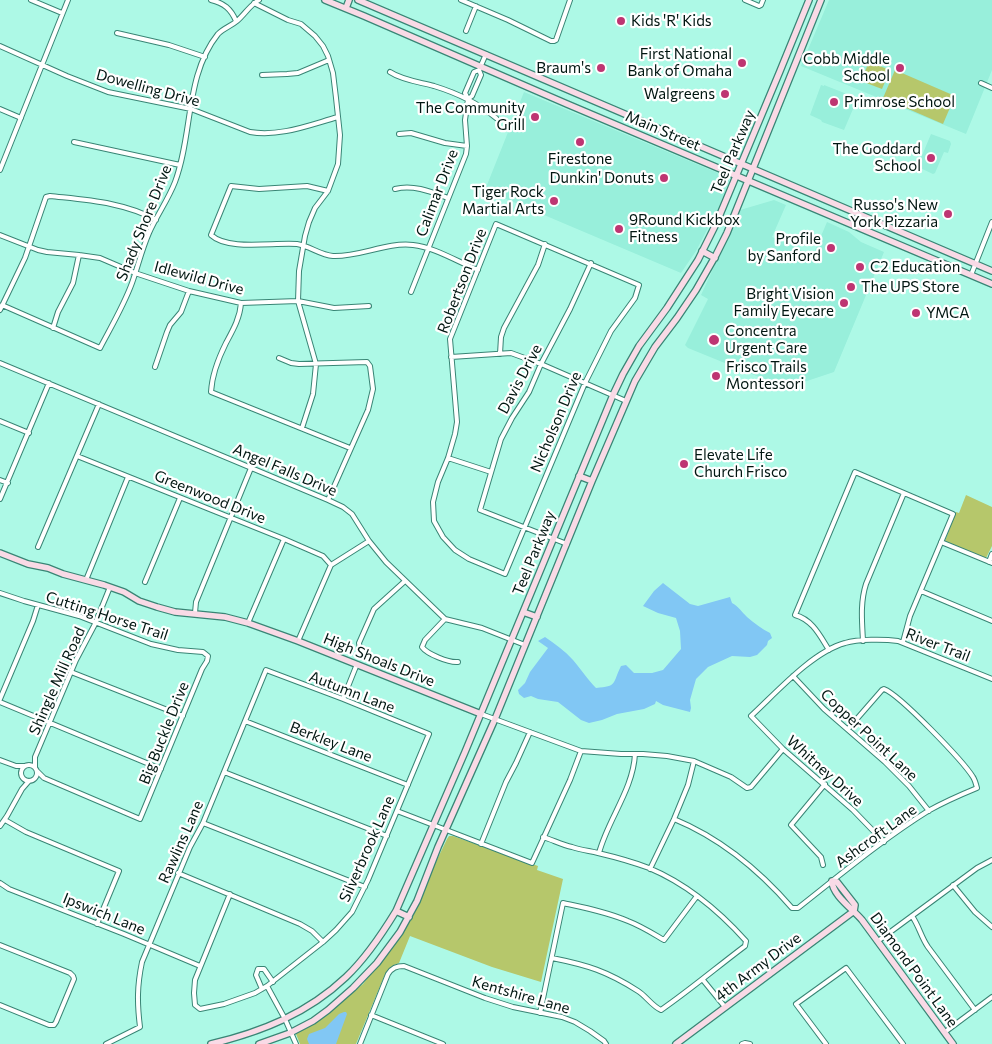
<!DOCTYPE html>
<style>
body{margin:0}
canvas{display:block;background:#adf9e6}
</style>
<canvas width="992" height="1044"></canvas>
<script>
const ctx = document.querySelector('canvas').getContext('2d');
ctx.lineJoin = 'round';
function fillPath(path, color) {
  ctx.fillStyle = color;
  ctx.fill(path, 'evenodd');
}
function trace(path, color, width, dash) {
  ctx.strokeStyle = color;
  ctx.lineWidth = width;
  ctx.lineCap = dash ? 'butt' : 'round';
  ctx.setLineDash(dash || []);
  ctx.stroke(path);
}
function label(font, color, halo, rows, align = 'center') {
  ctx.font = font + ' Commissioner,sans-serif';
  ctx.lineWidth = 4.5;
  ctx.setLineDash([]);
  ctx.textBaseline = 'middle';
  ctx.strokeStyle = halo;
  ctx.fillStyle = color;
  for (const [text, x, y, turn = 0] of rows) {
    ctx.save();
    ctx.translate(x, y);
    ctx.rotate((+turn || 0) * Math.PI / 180);
    ctx.textAlign = isNaN(turn) ? turn : align;
    if (halo) ctx.strokeText(text, 0, 0);
    ctx.fillText(text, 0, 0);
    ctx.restore();
  }
}
fillPath(new Path2D(`
 M829,0H992V70L966,134L801,66Z
 M821,85L824,86V85L852,96L857,108L853,109L844,130L822,122L821,120L810,115Z
 M524,92L730,178L719,207L696,251L681,273L485,190Z
 M931,134L950,141L951,144L948,153L944,152L935,173L933,174L918,167V165Z
 M774,200L786,205L772,237L813,255L827,222L849,232L861,242L884,252L834,372L786,388L688,348L685,345L708,299L701,295L740,210Z`), '#98efdb');
fillPath(new Path2D(`
 M869,62L890,70L882,89L861,81Z
 M895,70L955,96L943,124L883,98Z
 M966,495L992,507V546L986,558L946,542L945,541L956,512L959,513Z
 M449,836H453L538,866L537,870L563,879L541,982L492,967L410,936L399,963L394,965L386,972L356,1044H300L296,1034L316,1021L363,984L402,932L447,839Z`), '#b6c76b');
fillPath(new Path2D(`
 M663,583L690,604L698,606L730,597L732,603C738,606 742,612 747,617C754,623 762,629 770,633L772,638L768,641L767,645L757,655L750,657L732,656L708,667L696,679L690,700L691,708L690,712L663,705L656,701L655,704L644,709L617,714L602,720L589,723L581,720L558,702L538,699L531,696L524,698L519,694L518,690L525,683L530,672L548,648L538,641L545,637C555,644 565,651 573,660C581,669 587,679 596,688C618,686 612,684 621,666L626,665L634,673H652L663,670L681,649L680,631L676,618L658,613L643,606L654,591Z
 M344,1012H346L347,1014L336,1044H309L307,1039L309,1034L325,1028L339,1014Z`), '#81c7f4');
const street = new Path2D(`
 M31,0L62,13
 M211,0C224,3 231,9 236,21
 M461,0L508,20L551,41H554L556,40L570,0
 M745,0L759,6L761,5L763,0
 M254,3L288,20L301,24L315,36L323,46L328,56L333,73L336,98L340,135L338,164L328,191L315,208L309,222L305,236L299,271L298,301L316,364L313,394L302,428
 M466,31L476,6
 M117,33L169,45L205,57
 M0,46L67,76L108,92L191,109L250,132C280,137 309,125 338,117
 M390,72C402,80 419,82 434,86C457,93 478,103 496,118
 M262,75L287,74L298,73L329,60
 M981,83L992,88
 M468,99L472,96L481,75L479,70L486,54
 M0,109L21,118
 M399,134L411,133L445,143L467,146
 M74,142L180,165
 M0,170L68,0
 M395,189C413,184 432,192 448,198
 M328,191L307,186L259,189L231,186L211,235C228,251 274,242 297,244C310,246 320,255 333,256C360,257 386,242 413,245C434,247 458,262 478,270
 M496,224L639,285L635,298L611,331L585,383L505,574L469,559L455,550L443,537L434,521L433,502L438,482L448,458L455,434L457,422L450,339Z
 M0,235L38,250L47,252L79,255L100,258L135,273L189,291L241,303L298,301L334,308L369,306
 M971,275L992,222
 M411,292L466,154L467,146L465,120L468,99L465,93L474,72L479,70
 M241,303C240,318 233,330 226,343C218,359 212,374 211,392L350,448
 M2,305L100,348C111,327 124,305 132,283C138,266 142,249 149,233C157,215 168,200 175,182C193,134 185,75 218,34C224,28 231,26 237,21C245,14 250,5 259,0
 M0,310L25,258L46,197L50,196C86,200 124,202 156,220
 M53,328L58,312L73,283L79,255
 M500,354L501,337L504,328L538,265L545,244
 M451,357L511,353L541,364L626,401
 M279,358L291,363L299,364L367,362L370,366L373,389L368,410L328,500
 M0,363L328,500L343,507L352,514L369,541L386,562L445,619L482,628L525,645
 M155,367L167,332L170,325L181,312L189,291
 M0,421L29,433
 M77,456L284,539L323,556L331,565
 M448,458L491,472
 M0,480L8,483
 M0,499L49,383
 M941,542L992,563
 M567,544L480,510L501,439L512,418L529,392L541,364L570,309L591,263
 M38,547L99,404
 M989,562L992,554
 M86,580L128,477
 M145,582L180,498
 M921,591L992,621
 M0,593L24,601L79,616L151,644L178,650L203,652L208,656L207,661L202,669L140,819L44,778L37,771
 M195,613L196,602L251,468
 M445,619L425,640L422,647C427,654 449,663 458,662
 M248,623L284,539
 M298,641L331,565L369,541
 M863,641C862,621 860,603 866,584L904,493
 M360,650L359,643L374,609L405,581
 M829,650C820,636 813,620 795,615L855,472L953,514L910,616L903,642
 M71,672L183,716
 M793,676L824,709L885,762L909,786L929,811
 M0,699L33,621L38,605
 M343,699L357,664
 M0,702L161,769
 M481,714L581,751L621,754H643L667,756L694,761L731,777L747,788L751,787L783,749
 M245,721L408,785
 M0,760L16,766H25
 M21 773a8 8 0 1 1 16 0a8 8 0 1 1-16 0Z
 M35,767V757L76,660L95,624L110,587
 M224,772L387,836
 M397,811L532,863L570,780L581,751
 M674,819C720,838 760,871 792,908H798C840,875 883,839 928,811C944,802 960,795 977,788C976,784 975,780 973,777C963,761 900,695 884,689L882,690L848,729
 M5,820L26,832L119,871L97,924
 M203,823L365,887
 M0,826L7,816L22,789L29,781
 M543,837C553,840 562,845 572,847C581,850 590,851 598,853C615,857 633,862 649,868C687,884 720,912 746,941L745,946C717,967 690,990 661,1010C652,1006 646,996 638,991C607,971 587,965 552,958
 M884,842L853,810L783,749L751,716C776,693 812,652 845,643C858,639 884,639 898,641L992,679
 M481,844L506,782L516,763L530,732
 M599,853C608,819 633,790 635,754
 M823,865L821,857L791,825L825,784
 M650,869L674,819L688,785L694,761
 M178,873L300,924L312,931L323,942
 M0,883L9,889L124,934L200,966
 M953,885L975,912L992,927
 M912,916C919,926 921,937 928,947L975,1010
 M878,941L977,868L992,860
 M0,945L70,973L73,976L74,979L56,1022L54,1025H49L0,1005
 M703,980L725,1007
 M267,986L285,1019L296,1044
 M262,989L256,975L258,969H264L273,982
 M540,1013L563,903C586,908 607,912 628,921C641,926 652,933 664,940L697,896
 M371,1015L443,1044
 M945,1032L992,997
 M106,1044L140,1027C137,1003 137,986 142,962L190,847L203,823L266,670L343,699L429,734L368,880L352,912L336,930L323,942L267,986L255,993L224,1004L200,1009L195,1005L194,993L195,980L230,894
 M360,1044L388,974C392,968 396,966 404,966L485,998L513,1007L562,1017L575,1022L590,1031L604,1041L606,1044
 M742,1044L745,1043L750,1044
 M826,1044L796,1004L846,968L903,1044`);
const secondary = new Path2D(`
 M325,0L364,16L567,104L992,284
 M358,0L992,271
 M346,8L349,0
 M702,251L715,258
 M579,476L592,481
 M0,553L28,564L48,568L63,574L104,585L124,592L139,601L157,607L175,612L225,617L248,623L298,641L481,714
 M523,612L537,617
 M832,881C832,895 854,910 862,920L953,1044
 M832,881L837,882L855,905L854,911
 M396,911L409,917
 M211,1044C261,1032 307,1014 346,977C366,958 382,934 396,911L465,752L613,395L623,374L639,346L667,308L698,260L716,224L780,71L809,0
 M259,1044L290,1033L313,1021L328,1010L353,988L377,963L400,932L417,901L438,847L495,719L592,481L635,381L655,347L677,318L696,290L716,255L727,233L821,0
 M676,1044L854,911`);
trace(street, '#398575', 6);
trace(secondary, '#398575', 8);
trace(street, '#fff', 4);
trace(secondary, '#f9dae6', 5.5);
for (const [x, y, r, color] of [
 [621,21,5,"#be3572"],
 [742,63,5,"#be3572"],
 [601,68,5,"#be3572"],
 [900,68,5,"#be3572"],
 [725,94,5,"#be3572"],
 [834,102,5,"#be3572"],
 [535,117,5,"#be3572"],
 [580,142,5,"#be3572"],
 [931,158,5,"#be3572"],
 [664,178,5,"#be3572"],
 [554,201,5,"#be3572"],
 [948,214,5,"#be3572"],
 [619,229,5,"#be3572"],
 [831,248,5,"#be3572"],
 [860,267,5,"#be3572"],
 [851,287,5,"#be3572"],
 [844,303,5,"#be3572"],
 [916,313,5,"#be3572"],
 [714,340,6,"#be3572"],
 [716,376,5,"#be3572"],
 [684,464,5,"#be3572"]
]) {
  const dot = new Path2D();
  dot.arc(x, y, r, 0, 2 * Math.PI);
  ctx.fillStyle = color;
  ctx.fill(dot);
  trace(dot, '#fff', 2);
}
label('15px', '#011611', '#fff', [
 ["Kids 'R' Kids",631,21,"left"],
 ["First National",732,54],
 ["Bank of Omaha",732,71],
 ["Cobb Middle",890,59],
 ["School",890,76],
 ["Braum's",591,68],
 ["Walgreens",715,94],
 ["Primrose School",844,102,"left"],
 ["The Community",525,108],
 ["Grill",525,125],
 ["The Goddard",921,149],
 ["School",921,166],
 ["Firestone",580,159,"center"],
 ["Dunkin' Donuts",654,178],
 ["Tiger Rock",544,192],
 ["Martial Arts",544,209],
 ["Russo's New",938,205],
 ["York Pizzaria",938,222],
 ["9Round Kickbox",629,220,"left"],
 ["Fitness",629,237,"left"],
 ["Profile",821,239],
 ["by Sanford",821,256],
 ["C2 Education",870,267,"left"],
 ["The UPS Store",861,287,"left"],
 ["Bright Vision",834,294],
 ["Family Eyecare",834,311],
 ["YMCA",926,313,"left"],
 ["Concentra",725,331,"left"],
 ["Urgent Care",725,348,"left"],
 ["Frisco Trails",726,367,"left"],
 ["Montessori",726,384,"left"],
 ["Elevate Life",694,455,"left"],
 ["Church Frisco",694,472,"left"]
], 'right');
label('15px', '#011611', '#fff', [
 ["Dowelling Drive",148,88,15],
 ["Main Street",663,131,23],
 ["Teel Parkway",733,152,-67],
 ["Calimar Drive",437,193,-69],
 ["Shady Shore Drive",144,223,-68],
 ["Idlewild Drive",199,278,15],
 ["Robertson Drive",462,281,-69],
 ["Davis Drive",520,379,-62],
 ["Nicholson Drive",556,422,-67],
 ["Angel Falls Drive",285,470,23],
 ["Greenwood Drive",210,497,22],
 ["Teel Parkway",534,553,-68],
 ["Cutting Horse Trail",107,616,18],
 ["River Trail",938,645,21],
 ["High Shoals Drive",379,660,22],
 ["Shingle Mill Road",57,681,-66],
 ["Autumn Lane",352,692,21],
 ["Big Buckle Drive",164,733,-68],
 ["Copper Point Lane",869,735,43],
 ["Berkley Lane",331,742,21],
 ["Whitney Drive",825,771,42],
 ["Ashcroft Lane",876,836,-36],
 ["Rawlins Lane",181,842,-66],
 ["Silverbrook Lane",367,849,-66],
 ["Ipswich Lane",104,914,22],
 ["4th Army Drive",758,967,-37],
 ["Diamond Point Lane",914,970,54],
 ["Kentshire Lane",521,995,16]
]);
</script>
